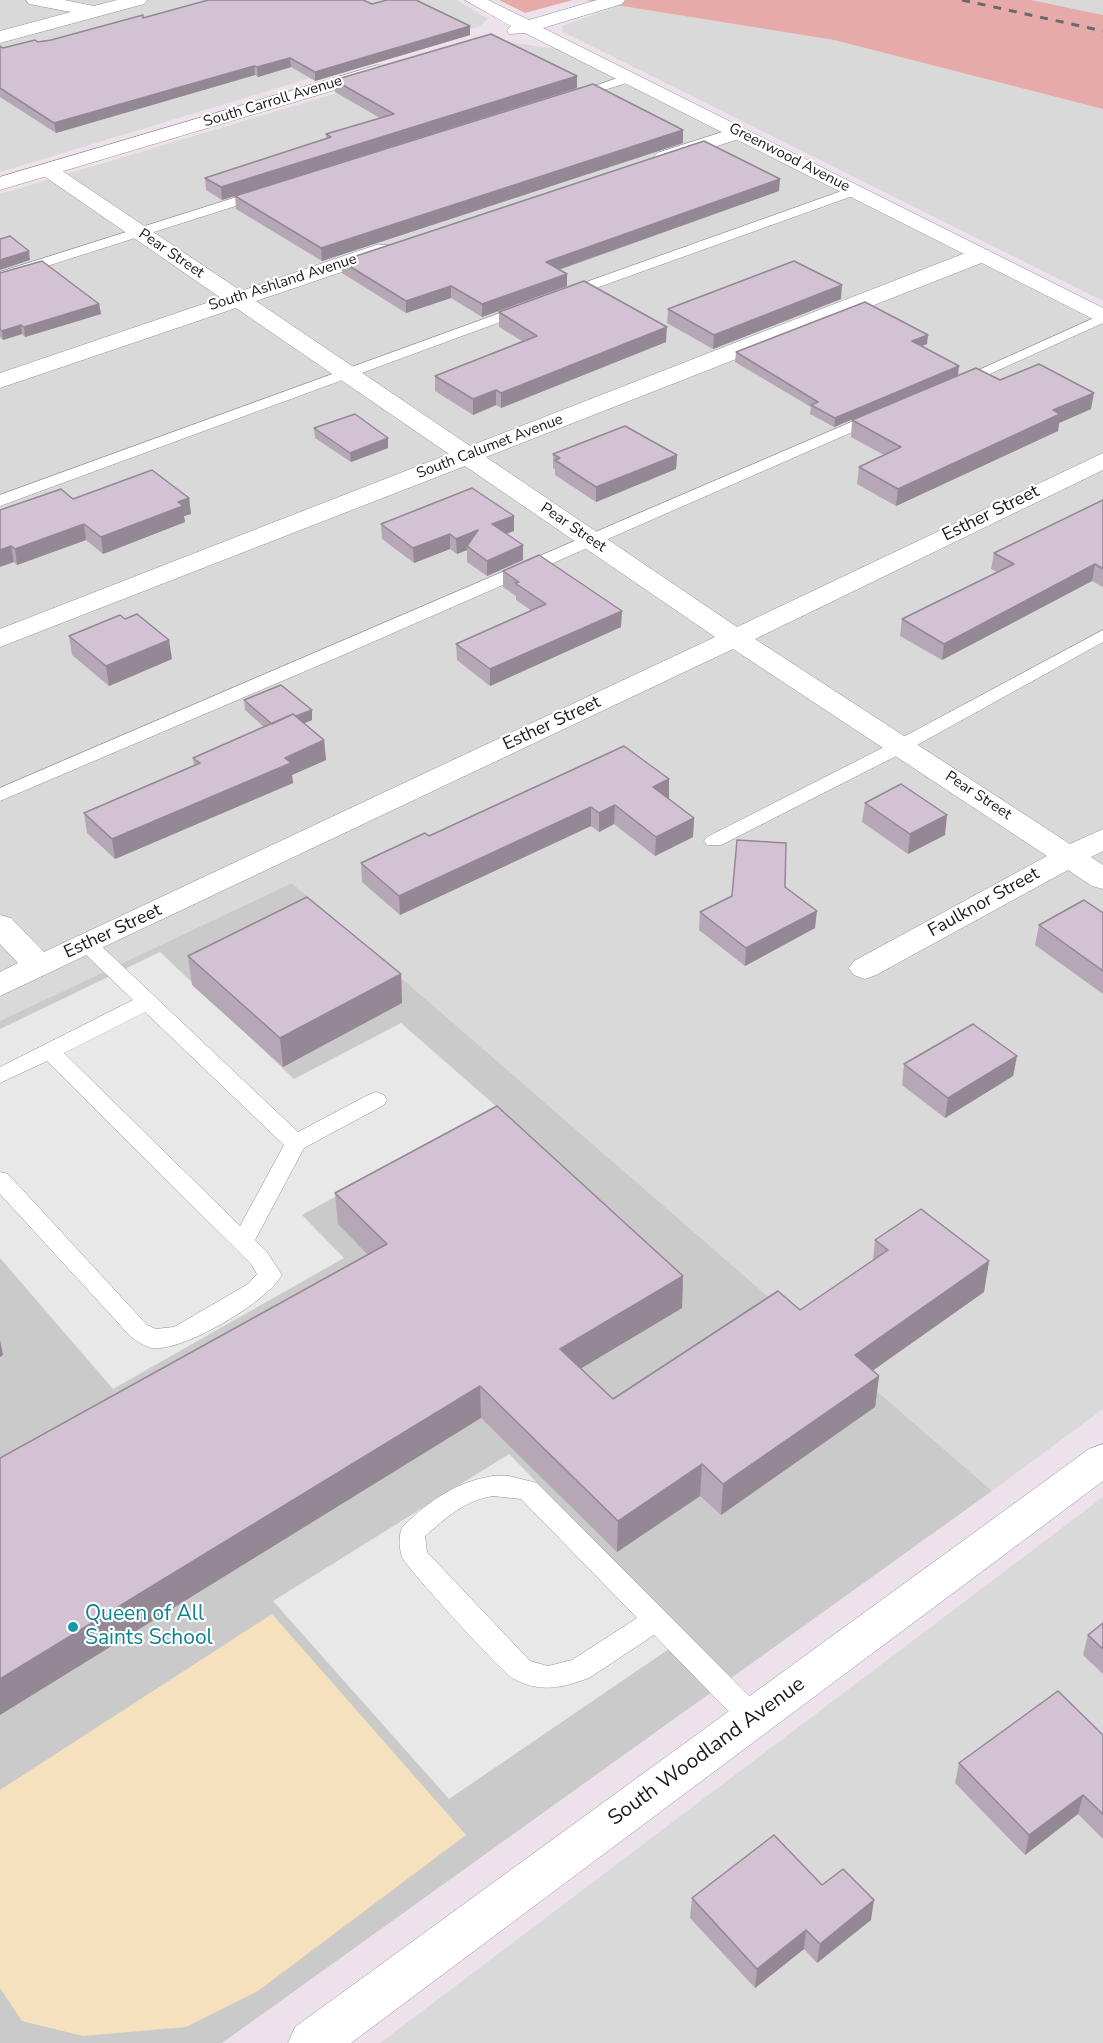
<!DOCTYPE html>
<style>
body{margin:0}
canvas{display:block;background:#ede2eb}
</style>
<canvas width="1103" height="2043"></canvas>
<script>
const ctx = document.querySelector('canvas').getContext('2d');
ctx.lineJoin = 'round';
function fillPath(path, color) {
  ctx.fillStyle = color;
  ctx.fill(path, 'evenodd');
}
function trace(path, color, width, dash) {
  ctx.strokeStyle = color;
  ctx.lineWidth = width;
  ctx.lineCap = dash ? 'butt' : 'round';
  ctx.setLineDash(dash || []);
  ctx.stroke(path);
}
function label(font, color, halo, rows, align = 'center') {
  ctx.font = font + ' "Nunito Sans",sans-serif';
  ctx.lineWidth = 4.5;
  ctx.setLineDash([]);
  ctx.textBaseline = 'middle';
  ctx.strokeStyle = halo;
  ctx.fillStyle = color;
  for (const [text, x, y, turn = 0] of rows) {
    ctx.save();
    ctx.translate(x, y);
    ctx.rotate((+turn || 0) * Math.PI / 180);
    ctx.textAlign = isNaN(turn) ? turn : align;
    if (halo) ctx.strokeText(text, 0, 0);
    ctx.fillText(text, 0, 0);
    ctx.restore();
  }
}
fillPath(new Path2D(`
 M0,0H457L488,19L480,26L433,41L0,172Z
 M1030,0H1103V15Z
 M619,5L834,40L1103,109V301L563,32L562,26Z
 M507,42L557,49L1103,325V1409L992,1491L292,883L0,1021V194Z
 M1103,1497V2043H380Z`), '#d9d9da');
fillPath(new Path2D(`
 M292,883L992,1491L222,2043H0V1021Z`), '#cacaca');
fillPath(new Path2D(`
 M499,0H573L525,13Z
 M585,0H1031L1103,15V109L834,40Z`), '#e6aba9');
fillPath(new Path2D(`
 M272,1614L466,1835L258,1991L186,2027L83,2036L22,2021L0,1988V1790Z`), '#f6e1bf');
fillPath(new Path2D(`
 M160,952L294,1079L401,1023L497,1107L302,1215L344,1258L113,1389L0,1258V1029Z
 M509,1454L688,1636L449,1799L273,1601Z`), '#e8e8e8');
const service = new Path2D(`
 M629,74L635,78L633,81L572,100L566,96Z
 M853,187L858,188V194L571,297L566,298L559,294L561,291Z
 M262,189L267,190V196L0,281V272Z
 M525,304L532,308L530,311L0,506V495Z
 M1103,314V323L963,386H953L950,383Z
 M877,411L885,416L882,419L336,658L0,801V788Z
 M1103,630V642L908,750L721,845H707L704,841L707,837L894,742Z
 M87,937L94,939L298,1132L368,1095L376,1092L384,1095L387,1100L384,1105L304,1148L255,1240L267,1252L282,1275C267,1302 182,1353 151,1348C144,1346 137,1341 131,1337L0,1194V1172L8,1174L147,1325L156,1329L174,1327L248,1284L257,1274L251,1264L47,1061L0,1083V1067L133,1000L80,949L77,944L80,939ZM145,1012L284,1145L240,1226L64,1053Z
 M493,1476H509L537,1483L763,1710L767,1718L763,1726L753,1730L743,1726L654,1635L589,1678C561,1688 541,1693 514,1679C503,1674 406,1567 402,1557C399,1547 398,1535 403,1526C430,1501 455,1482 493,1476ZM493,1496L521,1499L637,1618L572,1660L548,1666L530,1661L427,1552L425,1536C446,1518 465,1500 493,1496Z`);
const minor = new Path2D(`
 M26,0H64L94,6L117,0H147L144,4L0,43V31L71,12L29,4Z
 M738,127L745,129L748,133L745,137L664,163L657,161L654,157L657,153Z
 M48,164L55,166L241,291L376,245H392L395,250L392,255L256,301L470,446L973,250H989L992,255L989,260L486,457L737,627L1103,453V470L755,639L1070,844L1103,829V851L1091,857L1103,865V889L1092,886L1068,870L876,975L865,979L854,975L849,968L854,961L1047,856L733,649L0,996V972L18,963L0,944V915L11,918L44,952L715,637L465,466L0,647V629L449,454L236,308L0,388V373L221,298L41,174L38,170L41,166Z`);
const tertiary = new Path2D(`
 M465,0H488L529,20L597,0H625L622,4L543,28L1103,308V324L525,33L509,34L507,30L511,26Z
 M378,65L388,71L385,75L0,190V177Z
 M1103,1444V1481L351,2043H288L295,2027L1089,1449Z`);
trace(service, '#939393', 1);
trace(minor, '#939393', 1);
trace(tertiary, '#939393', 1);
fillPath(service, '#fff');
fillPath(minor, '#fff');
fillPath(tertiary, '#fff');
trace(new Path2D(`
 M962,0L1103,31`), '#6a6a6a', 3, [8, 8]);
fillPath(new Path2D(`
 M372,4L470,26V35L315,81L291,67L258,77L255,75L56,133L0,97V46L3,48L51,40L143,18Z
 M334,80L577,88L222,200L206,190L205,178L326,139V134L380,118L335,92Z
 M683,130V143L322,261L236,209L235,196Z
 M779,191L559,270L567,274V286L482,317L451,298L406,313L342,273L341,261Z
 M0,273L99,304L101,314L25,337L22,334L3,340L0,337Z
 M841,299L713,349L667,323L668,309Z
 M499,312L666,342L501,408L496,405L473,415L435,391V376L522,341L499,327Z
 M927,344L922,346L958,375L1000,380L1091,409L1059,423L1058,431L896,506L857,484L859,467L884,455L851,437L852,420L948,380L834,427L810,414L811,407L735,362L736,352Z
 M314,428L388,448L351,462L315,438Z
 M553,454L677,455L676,469L596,502L555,475V469L553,468Z
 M189,498L191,514L184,516L185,522L103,554L86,540L17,565L14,562L0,510L73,499Z
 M1103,500V587L1092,581L942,660L900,636L902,619L997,572L991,569L994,553Z
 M514,516V531L506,534L523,560L487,576L467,562V550L457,554L450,549L414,563L382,539L381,524Z
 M503,571L621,627L490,686L457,660L456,644L532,611L516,600V596L503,587Z
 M69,636L172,659L109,686L72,655Z
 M244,700L312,710V720L304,723L324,740L326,760L292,775L293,783L115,859L87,833L84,813L194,766L193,758L264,727L245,710Z
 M624,746L668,798L694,818L693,837L655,856L614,824L599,832L591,826L400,915L362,882L361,863L429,836Z
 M865,803L945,835L908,854L862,822Z
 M785,887L815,928L745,966L699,930L700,912Z
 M1103,913V994L1035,945L1039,925Z
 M188,956L401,974L402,1003L283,1067L192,985Z
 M1017,1056L1013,1076L945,1118L902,1085L904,1064Z
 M335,1193L683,1276L682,1308L581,1368L613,1399L800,1310L873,1260L875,1240L989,1261L984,1292L873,1370L879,1376L875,1407L721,1515L700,1496L617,1552L481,1418L368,1255L338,1224Z
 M1103,1623V1674L1083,1655L1088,1635Z
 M1103,1735V1839L1078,1814L1025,1855L955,1783L959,1763Z
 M822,1885L871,1920L817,1963L804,1949L755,1988L690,1918L692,1898Z`), '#b5a7b5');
fillPath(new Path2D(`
 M470,26V35L315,81V72Z
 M290,58L291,67L258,77L257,67Z
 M254,66L255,75L56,133L54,123Z
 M577,76V88L222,200L221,187Z
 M683,130V143L322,261L321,248Z
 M780,179L779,191L546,274V262Z
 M29,251L30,260L0,270V260Z
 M567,274V286L482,317V304Z
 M842,285L841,299L713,349L714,335Z
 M451,286V298L406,313V301Z
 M99,304L101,314L25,337L24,327Z
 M21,325L22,334L3,340L2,331Z
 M667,327L666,342L501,408V393Z
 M928,335L927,344L911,350L912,341Z
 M959,366L958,375L834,427L835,418Z
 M496,390V405L473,415V399Z
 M1094,393L1091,409L1059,423L1058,431L896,506L898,489L1053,410Z
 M388,438V448L351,462L350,453Z
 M677,455L676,469L596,502V487Z
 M189,498L191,514L184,516L185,522L103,554L101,537Z
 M514,516V531L493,539L492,524Z
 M84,524L86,540L17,565L15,549Z
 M478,530L467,546V550L457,554L456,539Z
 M450,534V549L414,563L413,548Z
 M523,545V560L487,576V561Z
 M11,546L14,562L0,567V550Z
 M1095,564L1092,581L942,660L944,644Z
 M622,611L621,627L490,686V669Z
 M169,640L172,659L109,686L106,666Z
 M312,710V720L275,736L274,726Z
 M324,740L326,760L292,775L293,783L115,859L112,839Z
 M669,779V798L652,806L653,787Z
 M615,805L614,824L599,832V813Z
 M591,807V826L400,915L399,896Z
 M947,815L945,835L908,854L910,834Z
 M694,818L693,837L655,856L656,837Z
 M817,911L815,928L745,966L746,948Z
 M401,974L402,1003L283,1067L280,1038Z
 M1017,1056L1013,1076L945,1118L948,1098Z
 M989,1261L984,1292L851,1386L855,1355Z
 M683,1276L682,1308L560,1381V1349Z
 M0,1340L3,1355L0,1357Z
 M879,1376L875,1407L721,1515L723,1484Z
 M480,1386L481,1418L0,1715V1679Z
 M702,1464L700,1496L617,1552L618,1521Z
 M1083,1795L1078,1814L1025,1855L1029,1835Z
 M874,1900L871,1920L817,1963L820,1944Z
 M806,1930L804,1949L755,1988L757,1969Z`), '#938894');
const building = new Path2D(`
 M208,0H363L372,4L387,0H416L470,26L315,72L290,58L257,67L254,66L54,123L0,88V46L3,48L35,40L38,42L51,40L143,15V18Z
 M491,34L577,76L221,187L205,178L331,137L326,134L394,114L334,80Z
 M593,84L683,130L321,248L235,196Z
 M704,141L780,179L546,262L567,274L482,304L451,286L406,301L341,261Z
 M10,236L29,251L0,260V239Z
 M42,261L99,304L24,327L21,325L2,331L0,329V273Z
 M794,261L842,285L714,335L668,309Z
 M584,281L667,327L501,393L496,390L473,399L435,376L537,336L499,312Z
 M865,302L928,335L912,341L959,366L835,418L811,405L818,402L736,352Z
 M1039,364L1094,393L1053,410L1060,414L898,489L859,467L901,447L852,420L976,368L1000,380Z
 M355,414L388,438L350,453L314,428Z
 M625,426L677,455L596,487L555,460L560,458L553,454Z
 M152,470L189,498L178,502L183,506L101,537L84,524L15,549L11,546L0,550V510L61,489L73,499Z
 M472,488L514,516L492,524L523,545L487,561L467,546L478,530L456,539L450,534L413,548L381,524Z
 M1103,500V569L1095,564L944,644L902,619L1014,564L994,553Z
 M539,555L622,611L490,669L456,644L546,604L515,583L519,582L503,571Z
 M137,614L169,640L106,666L69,636L120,615L125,619Z
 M281,685L312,710L296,716L293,714L272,724L244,700Z
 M293,714L324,740L285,758L291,763L112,839L84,813L200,763L193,758Z
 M624,746L669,779L653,787L694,818L656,837L615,805L599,813L591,807L399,896L361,863L425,833L429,836Z
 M901,784L947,815L910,834L865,803Z
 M737,840L786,843L785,887L817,911L746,948L700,912L732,896Z
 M307,897L401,974L280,1038L188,956Z
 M1084,900L1103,913V971L1039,925Z
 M973,1024L1017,1056L948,1098L904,1064Z
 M497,1106L683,1276L560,1349L613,1399L778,1291L800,1310L888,1250L875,1240L921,1209L989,1261L855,1355L879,1376L723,1484L702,1464L618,1521L480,1386L0,1679V1458L387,1244L335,1193Z
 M1103,1623V1649L1088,1635Z
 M1058,1691L1103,1735V1814L1083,1795L1029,1835L959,1763Z
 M774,1835L822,1885L843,1869L874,1900L820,1944L806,1930L757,1969L692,1898Z`);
fillPath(building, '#d2c2d3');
trace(building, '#938894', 1.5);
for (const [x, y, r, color] of [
 [73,1627,6,"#0f9aa8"]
]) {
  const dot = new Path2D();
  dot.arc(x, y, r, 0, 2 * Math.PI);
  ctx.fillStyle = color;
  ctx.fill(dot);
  trace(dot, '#fff', 2);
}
label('15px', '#1c1c1c', '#fff', [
 ["South Carroll Avenue",273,102,-17],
 ["Greenwood Avenue",789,158,27],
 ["Pear Street",171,254,34],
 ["South Ashland Avenue",283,283,-18],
 ["South Calumet Avenue",490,447,-21],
 ["Pear Street",573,528,34],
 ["Pear Street",978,796,33]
]);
label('18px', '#1c1c1c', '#fff', [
 ["Esther Street",991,514,-26],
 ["Esther Street",552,724,-25],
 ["Faulknor Street",984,903,-29],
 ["Esther Street",113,932,-25]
]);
label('21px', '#0d838f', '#fff', [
 ["Queen of All",85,1615],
 ["Saints School",85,1639]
], 'left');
label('21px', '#1c1c1c', '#fff', [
 ["South Woodland Avenue",707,1752,-36]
]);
</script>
